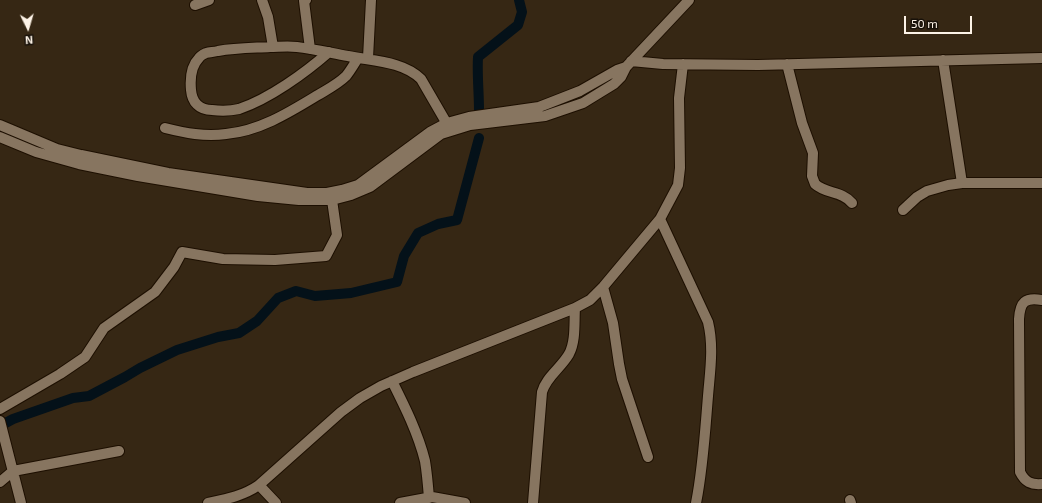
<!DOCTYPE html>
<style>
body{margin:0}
#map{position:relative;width:1042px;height:503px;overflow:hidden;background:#362714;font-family:"Exo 2",sans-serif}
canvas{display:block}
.north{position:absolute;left:8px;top:8px;width:40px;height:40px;-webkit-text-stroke:3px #181109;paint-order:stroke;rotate:175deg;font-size:11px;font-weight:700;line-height:16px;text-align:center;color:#fdf3e7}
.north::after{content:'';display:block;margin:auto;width:14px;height:18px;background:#fdf3e7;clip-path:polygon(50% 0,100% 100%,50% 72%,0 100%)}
.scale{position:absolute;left:904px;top:16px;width:68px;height:18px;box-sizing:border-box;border:2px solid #fdf3e7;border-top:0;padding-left:5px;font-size:12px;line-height:14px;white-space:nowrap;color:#fdf3e7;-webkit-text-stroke:3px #181109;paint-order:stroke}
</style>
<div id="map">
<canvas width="1042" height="503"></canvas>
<div class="north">N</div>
<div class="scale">50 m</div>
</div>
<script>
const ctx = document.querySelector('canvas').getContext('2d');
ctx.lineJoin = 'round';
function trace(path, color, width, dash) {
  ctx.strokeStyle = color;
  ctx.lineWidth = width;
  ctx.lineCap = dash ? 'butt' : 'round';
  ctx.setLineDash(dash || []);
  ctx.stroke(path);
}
trace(new Path2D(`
 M479,110C479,92 477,75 478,57L518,25L522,12L519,0
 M0,426L13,419L73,398L89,396L125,377L140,368L177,350L218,337L239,333L257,321L278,298L296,291L315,296L351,293L397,282L404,256L418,233L438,224L457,220L479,138`), '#041119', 10);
const minor = new Path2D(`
 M262,0L268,17L273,47
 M306,0L304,1L310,49
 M195,5L209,0
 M329,52C305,73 269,99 239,109C230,111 221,111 212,110C199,110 192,102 191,90C190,79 191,66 199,58C200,56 204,54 206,53C210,52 214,52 218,51C235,48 252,48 270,47C278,47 288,46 297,47C314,49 331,53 348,56C372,61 403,61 421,79L450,129
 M368,58L371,0
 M943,60L962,183
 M631,61L663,64L758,65L1042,58
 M787,64L802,123L813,153L812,176L815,184C826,194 842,191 852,203
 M0,125L57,149L81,155L168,173L307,193H327L342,190L358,185L430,132L447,123L469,117L539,107L580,91L617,70L626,67
 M165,128C185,133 205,137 226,134C260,131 290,112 318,95C328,89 338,84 346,76C351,70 354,64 358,58
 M0,137L36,152L79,164L138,176L258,196L299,200H332L351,195L370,187L441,134L470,125L545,116L583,103L614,84L621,77L626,67L689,0
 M903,210L917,197L927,191L948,185L962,183H1042
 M660,219L708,322C714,347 710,371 708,396C705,432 703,468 696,503
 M603,287L613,323L619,364L622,379L648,457
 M1042,300C1025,297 1020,302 1019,319L1020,472C1025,482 1031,485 1042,484
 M392,381C405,407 418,433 425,461C427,473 428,485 429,498
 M0,409L60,374L85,357L104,328L155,292L174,267L182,252L223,259L275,260L326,256L337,235L332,200
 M0,421L21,503
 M0,482L13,471L119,451
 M259,485L276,503
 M850,500L851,503
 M208,503C227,499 243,496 259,485L341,412L360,398L381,386L413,372L575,308L590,300L603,287L660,219L678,185L680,168L679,98L683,64
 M400,503L432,497L465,503
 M533,503L542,392C546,377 561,368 569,354C576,341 574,322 575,308`);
trace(minor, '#1d0f01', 12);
trace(minor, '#877560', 10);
</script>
